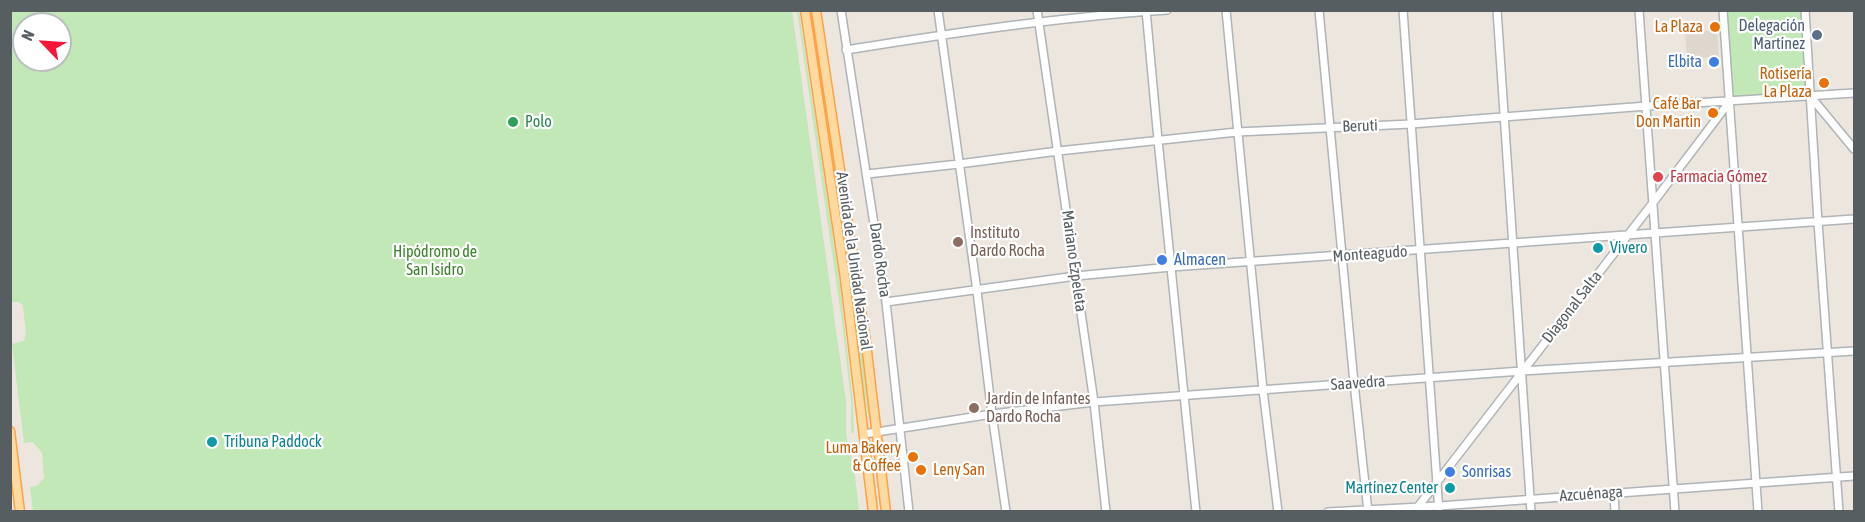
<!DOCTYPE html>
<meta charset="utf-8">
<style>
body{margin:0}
#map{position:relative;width:1865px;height:522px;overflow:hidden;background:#ece6de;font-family:"Asap Condensed",sans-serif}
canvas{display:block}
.frame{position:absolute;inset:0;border:12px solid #575e61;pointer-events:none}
.north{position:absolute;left:12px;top:12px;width:60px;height:60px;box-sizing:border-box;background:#fff;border:2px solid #bcbfc0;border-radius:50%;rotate:295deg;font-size:16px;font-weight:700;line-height:24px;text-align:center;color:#575e61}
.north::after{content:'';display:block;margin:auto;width:21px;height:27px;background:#fa1637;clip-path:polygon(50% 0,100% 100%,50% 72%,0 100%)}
</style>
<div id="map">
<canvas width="1865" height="522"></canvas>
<div class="frame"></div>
<div class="north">N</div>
</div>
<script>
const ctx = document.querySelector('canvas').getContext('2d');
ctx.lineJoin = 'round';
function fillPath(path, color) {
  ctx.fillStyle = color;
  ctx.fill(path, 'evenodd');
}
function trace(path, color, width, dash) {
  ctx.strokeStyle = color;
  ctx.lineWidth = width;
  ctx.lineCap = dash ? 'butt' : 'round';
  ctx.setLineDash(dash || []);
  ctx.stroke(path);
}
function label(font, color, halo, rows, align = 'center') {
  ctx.font = font + ' "Asap Condensed",sans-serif';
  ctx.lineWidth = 4.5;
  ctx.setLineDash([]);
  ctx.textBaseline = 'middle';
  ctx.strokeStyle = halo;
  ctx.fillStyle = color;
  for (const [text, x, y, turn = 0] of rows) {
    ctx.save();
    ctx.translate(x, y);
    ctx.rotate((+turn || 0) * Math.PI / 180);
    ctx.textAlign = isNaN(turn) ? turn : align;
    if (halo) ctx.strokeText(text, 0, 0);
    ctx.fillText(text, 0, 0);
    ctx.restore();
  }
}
fillPath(new Path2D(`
 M1717,30L1719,57L1687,59L1685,32Z`), '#dfd7ce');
fillPath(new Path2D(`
 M11,10L792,11L846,402V434L855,476L859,511H33L30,487L37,486L44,478L42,453L33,442L24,443L12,344L24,341L26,334L23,306L19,302H10ZM24,24H60V60H24Z
 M797,11H799L839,276L853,402L854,433H852L851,430V402L842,322Z
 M809,11H813C834,146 855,282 870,418L869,420L861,382L854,324Z
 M1726,11H1801L1806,89L1732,98Z`), '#c1e8b6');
const minor = new Path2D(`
 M841,10L886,302L909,512
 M938,10L977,291L992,414L1006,512
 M1037,10L1094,402L1106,512
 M1146,10L1158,140L1196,512
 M1226,10L1263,390L1278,512
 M1319,10L1354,383L1368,512
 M1403,10L1439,512
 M1497,10L1531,512
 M1639,10L1675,512
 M1723,10L1758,512
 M1805,10L1818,222L1839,512
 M846,50C952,33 1060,17 1167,10
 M1811,97L1854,149
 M867,174L959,164L1058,151L1237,132L1411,124L1647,106L1854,93
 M886,302L1076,276L1171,267L1854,219
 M864,434L992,414L1094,402L1522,371L1854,351
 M1614,493L1615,512
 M1417,508L1652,204L1730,101
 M1328,512L1439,506L1854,476`);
const major = new Path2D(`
 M805,10L845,279L873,512
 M816,10L866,343L886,512
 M10,431L20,512`);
trace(minor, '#afb4b8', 10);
trace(major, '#ffa144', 11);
trace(minor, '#fff', 7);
trace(major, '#ffdaa0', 8);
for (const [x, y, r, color] of [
 [1715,27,6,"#e8710a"],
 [1817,35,6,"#5c6f8a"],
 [1714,62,6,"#3f7fe0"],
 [1824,83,6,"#e8710a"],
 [1713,113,6,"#e8710a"],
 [513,122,6,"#2e9e5b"],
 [1658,177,6,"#e0444e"],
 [958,242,6,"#8d6e63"],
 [1598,248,6,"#0f9aa8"],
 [1162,260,6,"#3f7fe0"],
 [974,408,6,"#8d6e63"],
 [212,442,6,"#0f9aa8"],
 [913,457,6,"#e8710a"],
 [921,470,6,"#e8710a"],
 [1450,472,6,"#3f7fe0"],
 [1450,488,6,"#0f9aa8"]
]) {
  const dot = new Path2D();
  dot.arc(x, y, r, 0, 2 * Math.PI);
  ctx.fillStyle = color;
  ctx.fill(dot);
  trace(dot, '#fff', 2);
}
label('16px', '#4e5e75', '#fff', [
 ["Delegación",1805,26],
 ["Martínez",1805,44]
], 'right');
label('16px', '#c56008', '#fff', [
 ["La Plaza",1703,27],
 ["Rotisería",1812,74],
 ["La Plaza",1812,92],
 ["Café Bar",1701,104],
 ["Don Martin",1701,122],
 ["Luma Bakery",901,448],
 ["& Coffee",901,466],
 ["Leny San",933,470,"left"]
], 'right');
label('16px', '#366cbe', '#fff', [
 ["Elbita",1702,62,"right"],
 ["Almacen",1174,260],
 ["Sonrisas",1462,472]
], 'left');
label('16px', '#27864d', '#fff', [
 ["Polo",525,122]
], 'left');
label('16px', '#575e61', '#fff', [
 ["Beruti",1360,126,-2],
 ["Monteagudo",1370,254,-4],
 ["Dardo Rocha",880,260,82],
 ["Avenida de la Unidad Nacional",854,261,82],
 ["Mariano Ezpeleta",1074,261,82],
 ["Diagonal Salta",1572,307,-52],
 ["Saavedra",1358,383,-4],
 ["Azcuénaga",1591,494,-4]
]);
label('16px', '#be3a42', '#fff', [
 ["Farmacia Gómez",1670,177]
], 'left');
label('16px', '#785e54', '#fff', [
 ["Instituto",970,233],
 ["Dardo Rocha",970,251],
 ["Jardín de Infantes",986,399],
 ["Dardo Rocha",986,417]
], 'left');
label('16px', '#0d838f', '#fff', [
 ["Vivero",1610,248],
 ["Tribuna Paddock",224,442],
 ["Martínez Center",1438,488,"right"]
], 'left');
label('16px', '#3b842c', '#fff', [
 ["Hipódromo de",435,252],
 ["San Isidro",435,270]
]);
</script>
